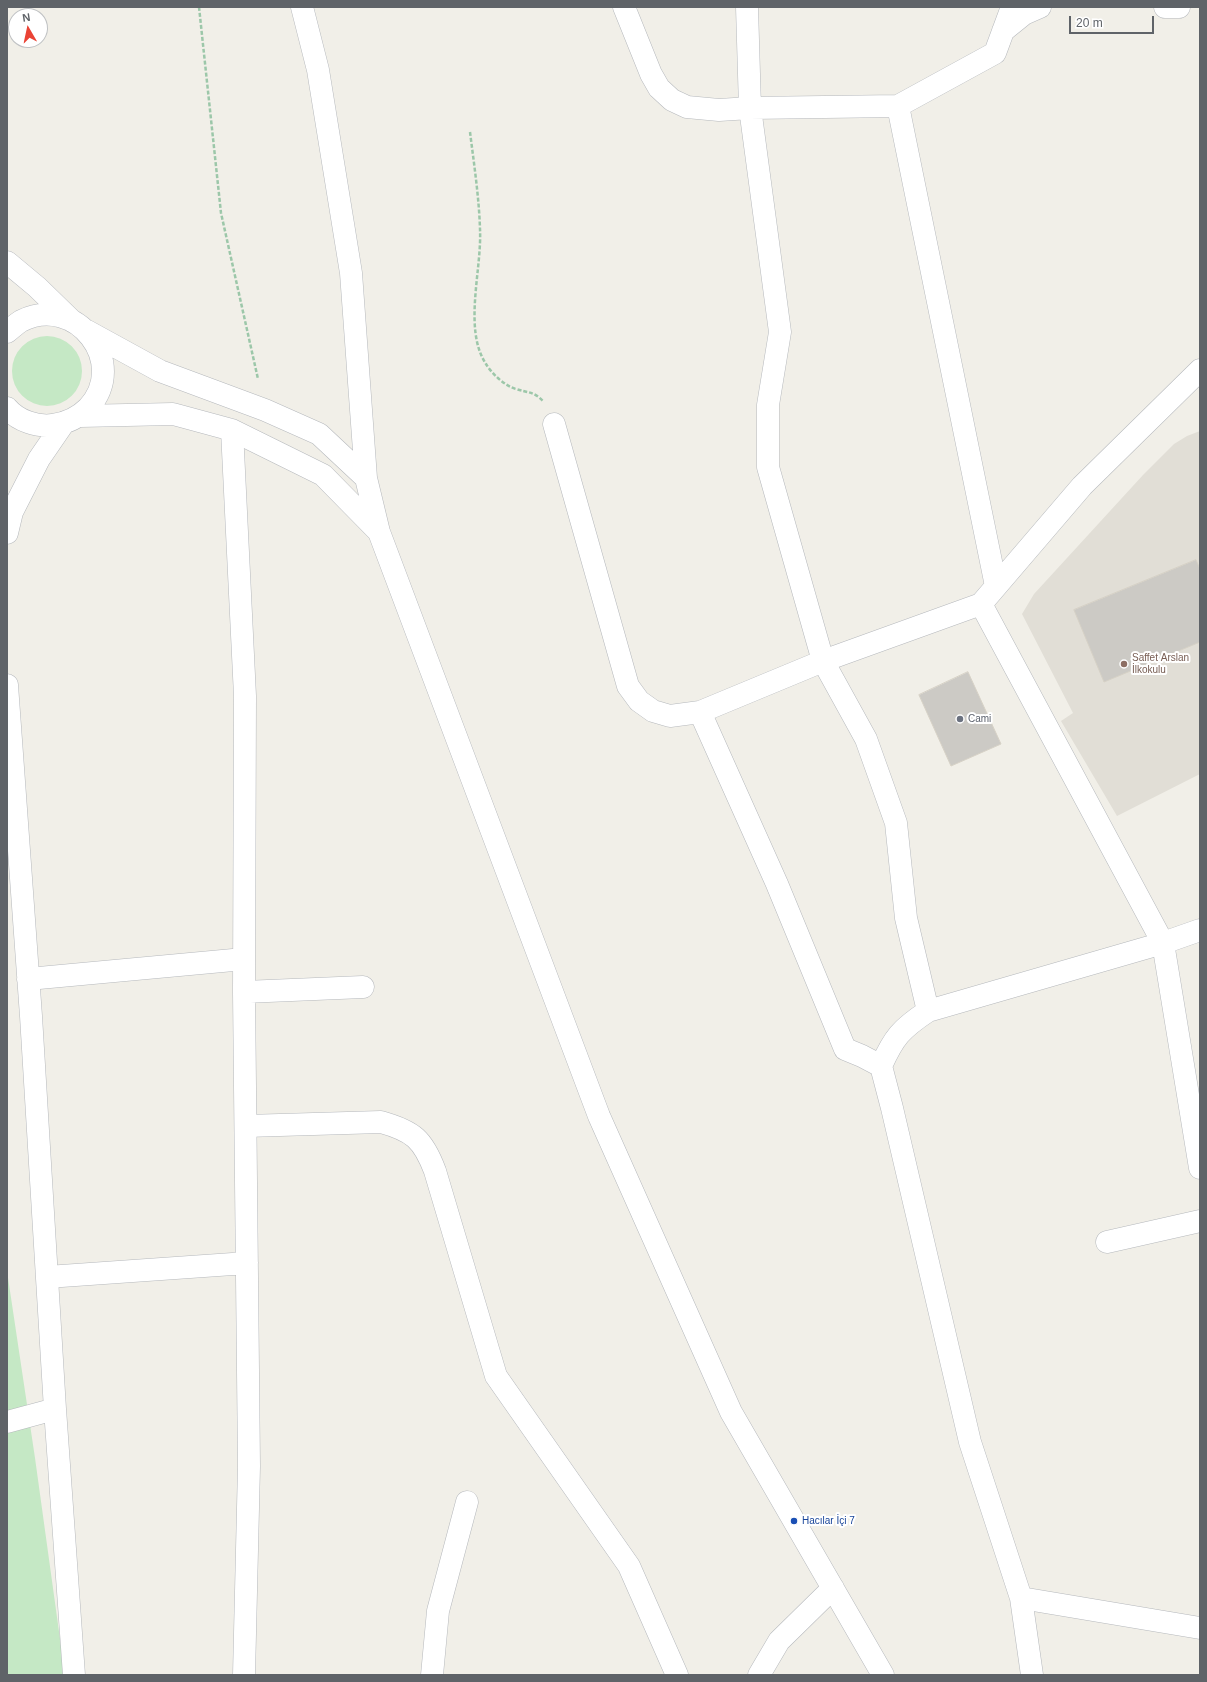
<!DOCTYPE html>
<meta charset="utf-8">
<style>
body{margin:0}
#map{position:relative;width:1207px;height:1682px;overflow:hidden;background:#f1efe8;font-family:Arial,sans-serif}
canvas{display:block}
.frame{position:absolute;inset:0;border:8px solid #5f6368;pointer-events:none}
.north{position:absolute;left:8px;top:8px;width:40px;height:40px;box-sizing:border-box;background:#fff;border:1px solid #bfc1c3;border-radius:50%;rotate:351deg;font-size:11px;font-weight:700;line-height:16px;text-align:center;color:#5f6368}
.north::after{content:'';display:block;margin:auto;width:14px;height:18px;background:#ea4335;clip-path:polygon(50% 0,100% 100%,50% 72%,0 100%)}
.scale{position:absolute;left:1069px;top:16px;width:85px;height:18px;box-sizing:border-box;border:2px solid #5f6368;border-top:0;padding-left:5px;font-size:12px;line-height:14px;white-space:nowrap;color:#5f6368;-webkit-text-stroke:3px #fff;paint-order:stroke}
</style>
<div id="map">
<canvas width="1207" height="1682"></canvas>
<div class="frame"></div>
<div class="north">N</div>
<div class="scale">20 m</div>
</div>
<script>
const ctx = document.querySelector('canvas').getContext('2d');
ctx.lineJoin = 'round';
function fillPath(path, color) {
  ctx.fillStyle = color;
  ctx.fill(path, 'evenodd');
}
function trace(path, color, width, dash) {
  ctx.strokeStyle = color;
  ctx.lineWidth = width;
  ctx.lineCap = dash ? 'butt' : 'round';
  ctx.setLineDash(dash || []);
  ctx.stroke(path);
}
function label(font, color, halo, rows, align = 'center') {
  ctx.font = font + ' Arial,sans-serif';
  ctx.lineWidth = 4;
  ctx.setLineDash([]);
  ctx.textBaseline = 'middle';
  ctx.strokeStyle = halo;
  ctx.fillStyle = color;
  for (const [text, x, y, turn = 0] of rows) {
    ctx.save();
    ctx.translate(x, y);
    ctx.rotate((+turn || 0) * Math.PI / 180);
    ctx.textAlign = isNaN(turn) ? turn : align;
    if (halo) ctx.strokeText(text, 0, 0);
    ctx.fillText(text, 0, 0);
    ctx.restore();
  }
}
fillPath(new Path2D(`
 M1200,431V774L1117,816L1061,721L1073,713L1022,614L1034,594L1143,475L1174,444L1187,436Z`), '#e1ded6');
fillPath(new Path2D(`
 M12 371a35 35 0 1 1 70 0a35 35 0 1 1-70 0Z
 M7,1271L35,1458L65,1675H7Z`), '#c5e8c5');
const building = new Path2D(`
 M1196,560L1200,569V642L1104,682L1074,610Z
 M968,672L1001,744L951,766L919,695Z`);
fillPath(building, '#cccac5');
trace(building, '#d6d1c6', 1);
const minor = new Path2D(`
 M302,7L318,70L351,273L366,478
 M624,7L651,74L659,88L672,100L687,107L719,110L750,108L898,106L995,53L1012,7
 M747,7L750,108L780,332L768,405V467L823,661L866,739L896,823L906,918L928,1011
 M1165,7H1179
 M1003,31L1024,14L1040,7
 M898,106L996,586
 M7,262L37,287L72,321
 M87,331L160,371L265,410L319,434L366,478L379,532L599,1116L731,1412L883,1675
 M7,332C11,329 16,324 21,321C76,293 130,363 88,408C78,418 67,423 53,425C37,427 18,421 7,408
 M80,416L173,414L232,430L323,475L379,532
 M554,424L628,686L639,701L653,711L670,716L700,712L823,661L981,604L1082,486L1200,370
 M232,430L245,696L244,992L249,1466L244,1675
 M7,533L12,512L39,459L63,424
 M981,604L1163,943L1200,1168
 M7,685L31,1016L55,1409L74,1675
 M700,712L777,884L845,1049L862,1056L881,1066L892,1108L970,1442L1021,1598L1032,1675
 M28,979L244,959
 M244,992L363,987
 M881,1066C894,1037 901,1029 928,1011L1163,943L1200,930
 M246,1126L381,1122C413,1131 423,1139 435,1171L496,1376L629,1566L677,1675
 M1107,1242L1200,1221
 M47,1277L247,1263
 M7,1422L55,1409
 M1021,1598L1200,1628
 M432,1675L438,1611L467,1502
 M759,1675L779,1641L833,1588`);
trace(minor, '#b5b8bc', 23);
trace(new Path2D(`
 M199,7L221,213L258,379
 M470,132C474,164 479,197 480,229C482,270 463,329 486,364C492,374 505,386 516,389C528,393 533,391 543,401`), '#9cc7a9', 2.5, [4, 2]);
trace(minor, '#fff', 22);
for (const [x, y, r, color] of [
 [1124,664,4,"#8d6e63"],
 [960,719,4,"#6b7280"],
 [794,1521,4,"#1a4fb4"]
]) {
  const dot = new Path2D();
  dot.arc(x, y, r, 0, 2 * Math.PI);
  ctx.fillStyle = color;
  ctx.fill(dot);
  trace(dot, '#fff', 1.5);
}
label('10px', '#785e54', '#fff', [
 ["Saffet Arslan",1132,658],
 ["İlkokulu",1132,670]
], 'left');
label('10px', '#5b616d', '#fff', [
 ["Cami",968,719]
], 'left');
label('10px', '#164399', '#fff', [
 ["Hacılar İçi 7",802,1521]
], 'left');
</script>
